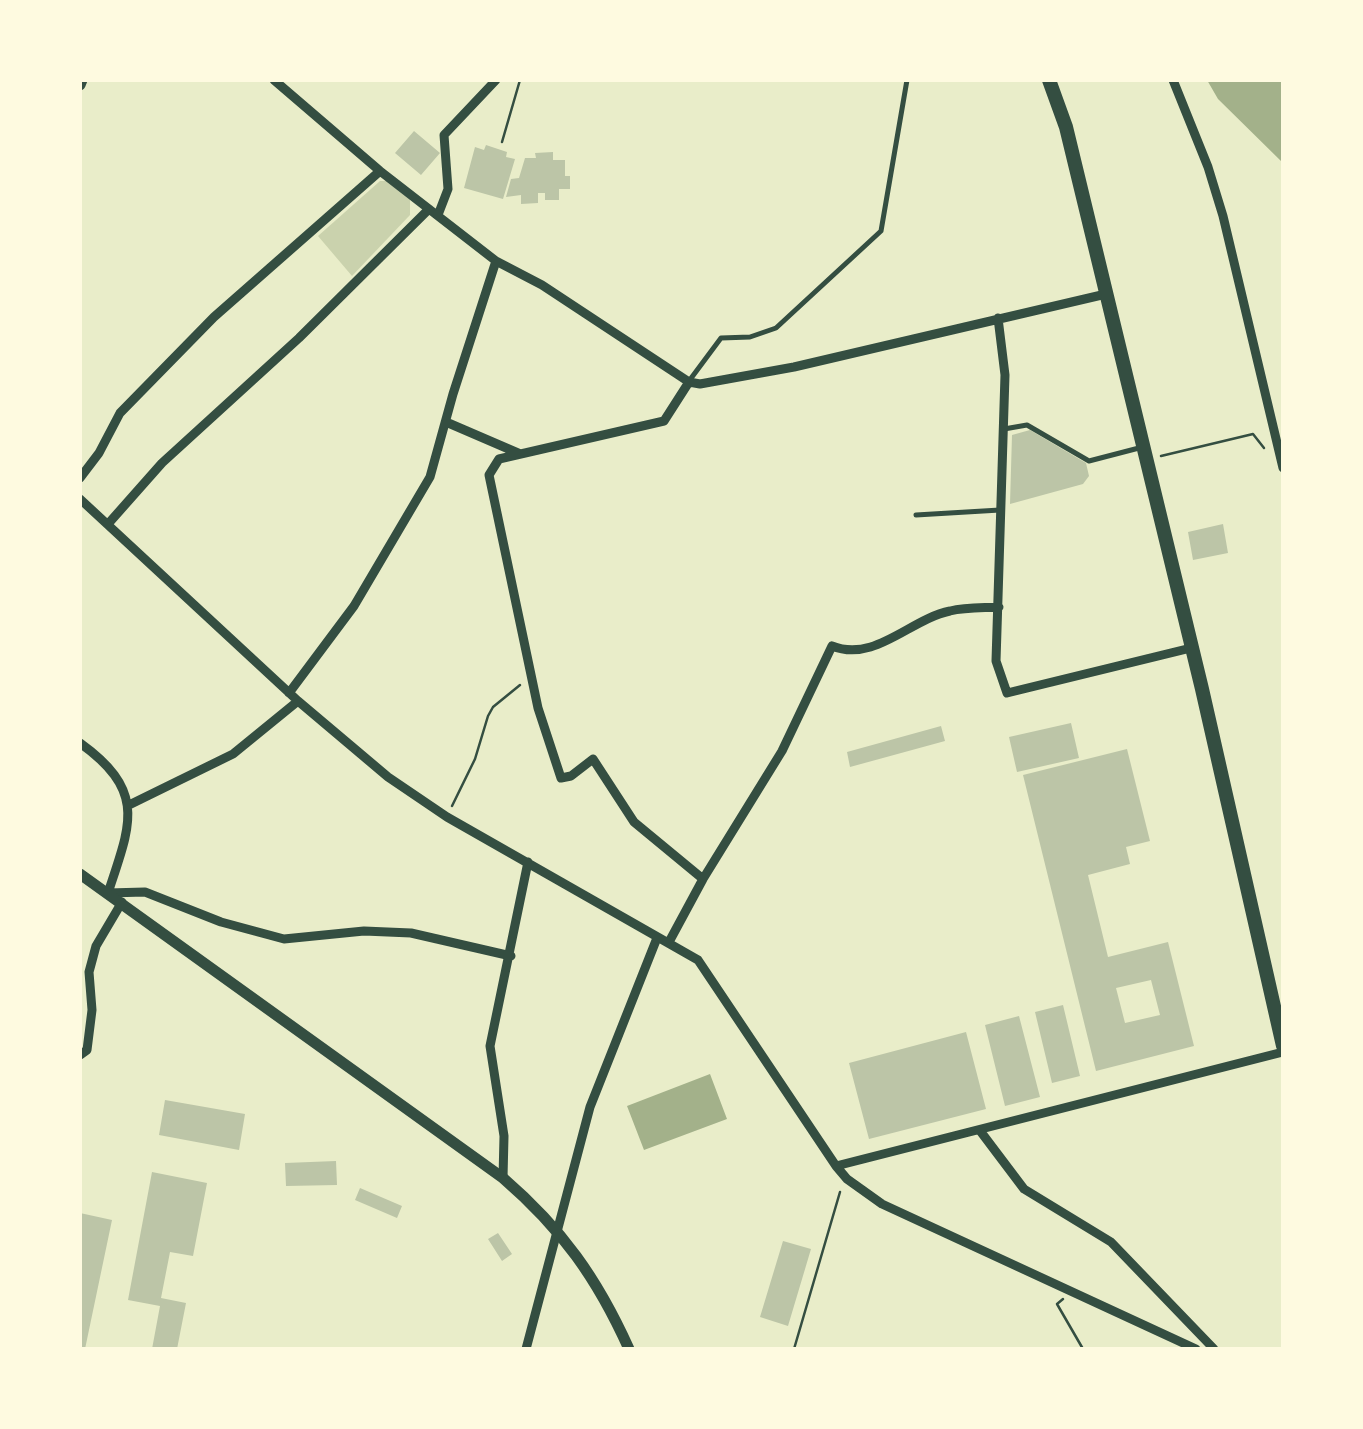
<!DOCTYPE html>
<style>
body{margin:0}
#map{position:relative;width:1363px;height:1429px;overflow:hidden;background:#e9edc9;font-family:"Asap Condensed",sans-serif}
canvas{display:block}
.frame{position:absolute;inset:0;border:82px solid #fefae0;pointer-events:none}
</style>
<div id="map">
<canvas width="1363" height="1429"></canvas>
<div class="frame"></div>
</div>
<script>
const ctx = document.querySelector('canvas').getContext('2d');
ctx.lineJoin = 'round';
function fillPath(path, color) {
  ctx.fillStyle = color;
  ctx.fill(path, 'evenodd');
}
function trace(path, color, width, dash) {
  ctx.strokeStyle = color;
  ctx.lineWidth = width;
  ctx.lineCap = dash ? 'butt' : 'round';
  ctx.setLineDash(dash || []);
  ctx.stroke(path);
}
fillPath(new Path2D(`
 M380,181H387L410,199V215L352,276L318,236Z`), '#cad2ad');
fillPath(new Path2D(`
 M1207,80H1283V163L1218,99Z
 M710,1074L727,1119L644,1150L627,1106Z`), '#a3b18a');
fillPath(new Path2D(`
 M414,131L440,153L421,175L395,153Z
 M486,145L507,152L506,157L515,159L503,199L464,188L475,147L484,150Z
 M553,152V160H565V176H570V189H559V200H545V193H538V203L521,204V195L506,197L511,179L519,178L525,158H536L535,153Z
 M1030,430L1086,463L1089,476L1083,484L1010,504L1012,435Z
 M1223,524L1228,553L1193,560L1188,532Z
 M1071,723L1079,758L1017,772L1009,737Z
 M941,726L945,741L850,767L847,752Z
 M1127,749L1150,841L1126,847L1130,864L1088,875L1108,957L1168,942L1194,1046L1096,1071L1023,775ZM1151,980L1160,1015L1125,1023L1116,988Z
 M1063,1005L1080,1076L1052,1083L1035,1012Z
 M1019,1016L1040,1097L1005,1106L985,1025Z
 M966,1032L986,1109L869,1139L849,1063Z
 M165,1100L245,1114L239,1150L159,1135Z
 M336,1161L337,1185L286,1186L285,1163Z
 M152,1172L207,1183L193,1256L170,1252L161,1298L186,1303L177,1349H152L160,1306L128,1300Z
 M360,1188L402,1206L397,1218L355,1200Z
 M80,1213L112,1220L85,1349H80Z
 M498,1233L512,1254L502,1261L488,1239Z
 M783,1241L811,1249L788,1326L760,1317Z`), '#bcc5a7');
trace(new Path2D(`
 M502,142L520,80
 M1161,456L1253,434L1264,448
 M452,806L475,759L488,716L493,707L520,685
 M1063,1299L1057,1304L1083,1349
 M794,1349L840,1192`), '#344e41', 2.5);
trace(new Path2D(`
 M689,381L721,338L750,337L776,328L881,231L907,80
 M1004,429L1027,425L1089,461L1139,448
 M916,515L1000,510`), '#344e41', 5);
trace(new Path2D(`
 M274,80L380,171L496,261L542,285L689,382L700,384L794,367L1106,294
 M1173,80L1208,167L1223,216L1283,468
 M438,215L448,189L444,135L496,80
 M998,318L1005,375L996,661L1007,693L1191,648
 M689,382L664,421L499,459L489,475L538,708L561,778L571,776L593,759L634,822L703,879
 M446,422L518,453
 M80,478L99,453L120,413L214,317L380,171
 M80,499L298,701L388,777L447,817L698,960L836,1166L847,1179L882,1204L1196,1349
 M108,524L162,463L299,338L429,209
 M289,693L354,606L430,477L453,394L496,261
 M80,743C148,792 130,825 108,893L145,892L221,922L284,939L364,931L411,933L511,956
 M129,805L233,754L298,701
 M669,942L703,879L782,751L832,646C875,663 910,619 950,611C966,607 983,608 999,607
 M80,1055L87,1050L92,1010L89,972L96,946L122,902
 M981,1132L1024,1189L1111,1242L1214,1349
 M836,1166L1283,1052
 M503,1178L504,1136L490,1046L528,862
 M526,1349L590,1107L657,938`), '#344e41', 9);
trace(new Path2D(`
 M80,85L82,80
 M80,874L503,1178C562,1229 597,1278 629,1349`), '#344e41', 11);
trace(new Path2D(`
 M1049,80L1066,127L1202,689L1283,1046`), '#344e41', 14);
</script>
